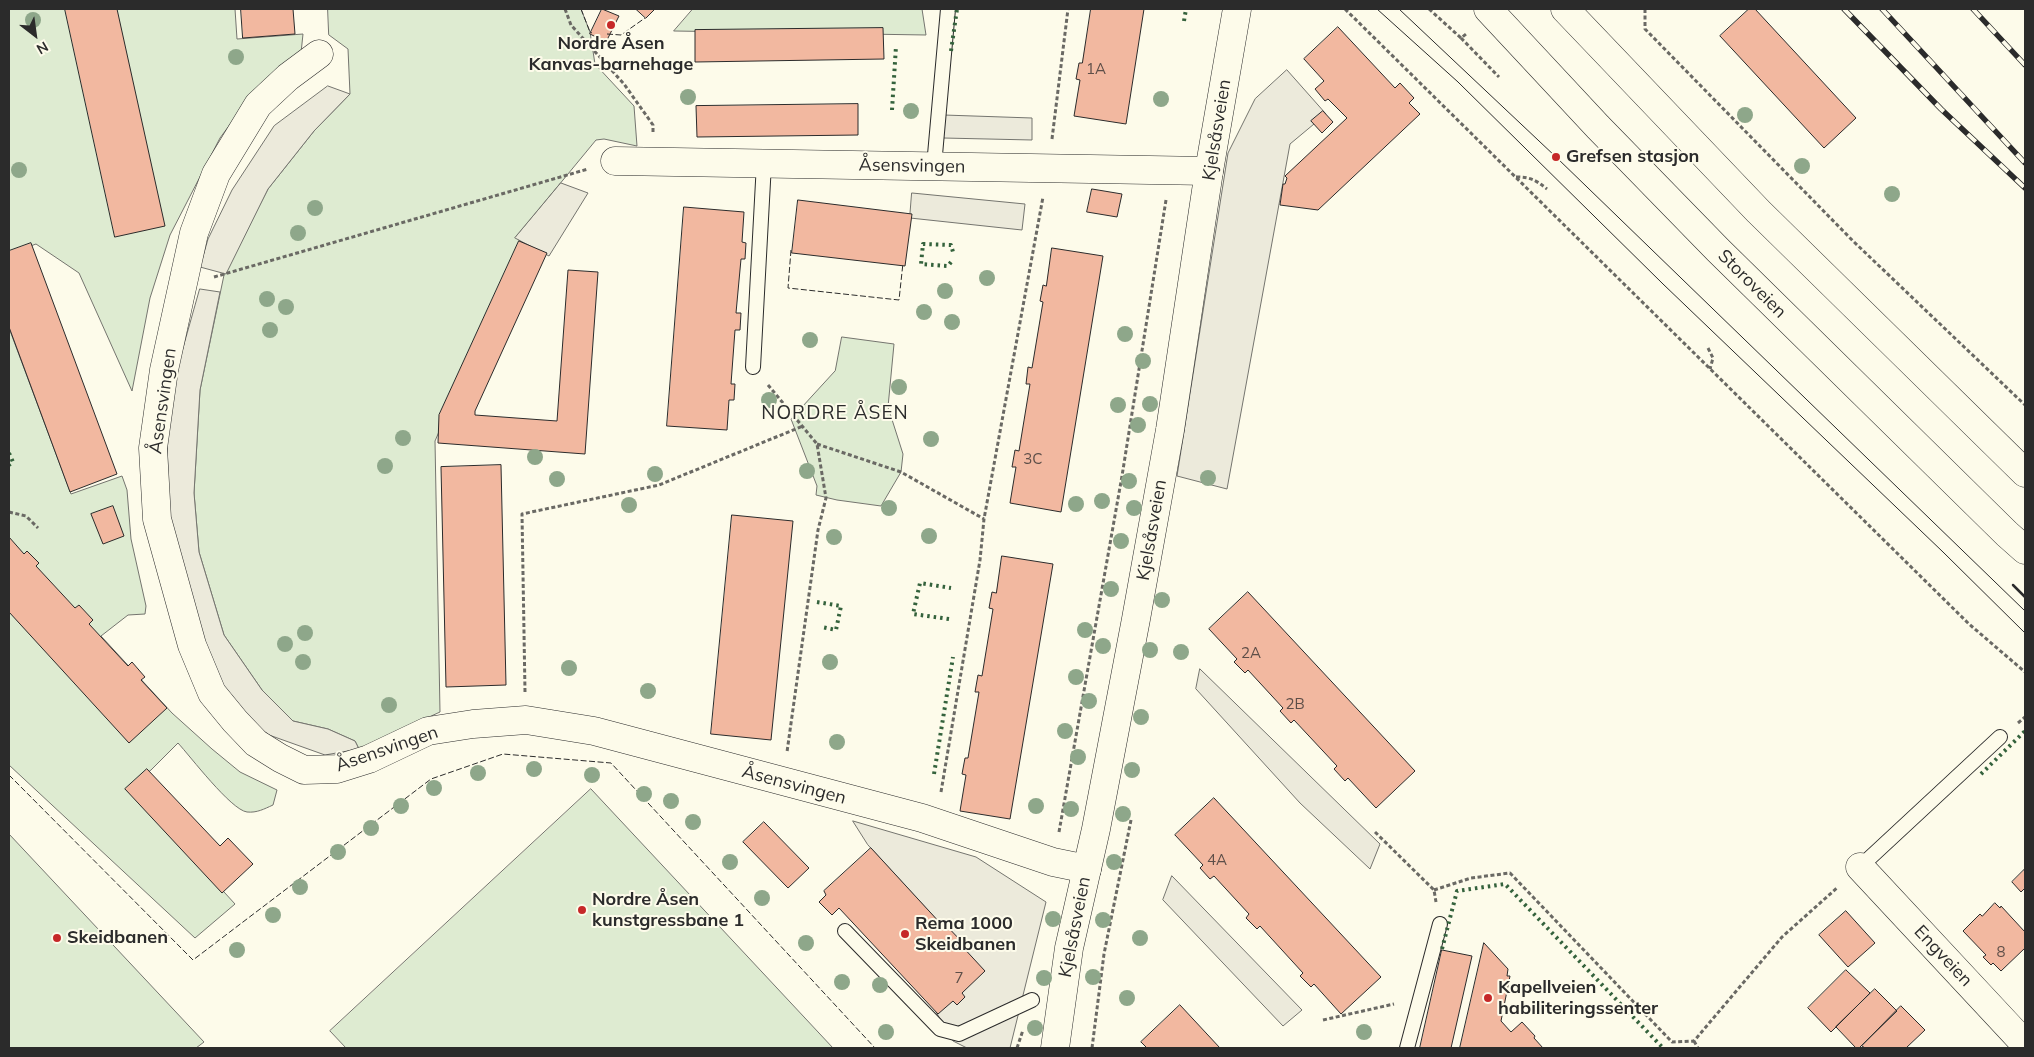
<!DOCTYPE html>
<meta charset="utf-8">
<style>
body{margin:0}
#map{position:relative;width:2034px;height:1057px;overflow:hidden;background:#fdfbea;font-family:Mulish,sans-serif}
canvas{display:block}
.frame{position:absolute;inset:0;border:10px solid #2b2b2b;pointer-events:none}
.north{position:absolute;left:10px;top:10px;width:50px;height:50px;-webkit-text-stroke:4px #fdfbea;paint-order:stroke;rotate:150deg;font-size:14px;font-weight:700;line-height:20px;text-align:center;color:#2b2b2b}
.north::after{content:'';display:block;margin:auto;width:18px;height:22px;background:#2b2b2b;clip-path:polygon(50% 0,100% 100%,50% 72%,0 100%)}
</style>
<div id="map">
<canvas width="2034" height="1057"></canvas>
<div class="frame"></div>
<div class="north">N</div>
</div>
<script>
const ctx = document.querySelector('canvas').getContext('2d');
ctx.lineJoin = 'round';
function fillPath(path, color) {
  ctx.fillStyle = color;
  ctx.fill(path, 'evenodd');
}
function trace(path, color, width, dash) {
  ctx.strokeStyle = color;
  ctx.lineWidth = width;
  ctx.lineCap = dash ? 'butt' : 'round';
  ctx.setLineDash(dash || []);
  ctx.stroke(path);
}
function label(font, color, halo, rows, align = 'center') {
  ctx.font = font + ' Mulish,sans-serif';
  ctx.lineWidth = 4;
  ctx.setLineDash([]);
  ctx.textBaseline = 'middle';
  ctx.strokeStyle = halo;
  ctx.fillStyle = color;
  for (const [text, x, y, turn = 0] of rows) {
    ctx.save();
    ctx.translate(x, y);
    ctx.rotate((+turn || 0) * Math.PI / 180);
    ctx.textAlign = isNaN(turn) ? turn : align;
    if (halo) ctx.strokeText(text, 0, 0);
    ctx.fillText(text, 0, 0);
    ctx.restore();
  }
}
const green = new Path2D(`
 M9,9H235L237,39L303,34L301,53L251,96L220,138L170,235L150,298L132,391L79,273L36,244L9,254Z
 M328,9H581L590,32L595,64L634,106L637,146L604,139L596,140L516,237L521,242L435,441L440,712L359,749L355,741L328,729L293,721L262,690L224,635L199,552L194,493L200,390L224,275L268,189L314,131L350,94L348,49L329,35Z
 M693,9H922L926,35L674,31Z
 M9,328L71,494L122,476L127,490L131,539L146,606L145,614L128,615L101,636L172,713L212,749L240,772L277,790L273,805C264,809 257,813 247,812C231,810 190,756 178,743L151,770L128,787L235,904L195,938L9,765Z
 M842,337L894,344L888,407L903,454L901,472L881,506L837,500L816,495L817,486L791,419L835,371Z
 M591,789L833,1048H346L330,1031Z
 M9,834L204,1042L196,1048H9Z`);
fillPath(green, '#deebd1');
trace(green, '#74746e', 1);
const parking = new Path2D(`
 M1287,70L1326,114L1290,144L1227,489L1177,476L1228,153L1255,99Z
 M328,86L350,94L314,131L268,189L226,274L200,267L208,239L232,190L274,126Z
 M944,115L1032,118V140L943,138Z
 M561,183L588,193L549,256L515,238Z
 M912,193L1025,204L1022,230L910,218Z
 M200,289L220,292L200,390L194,493L199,552L224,635L262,690L293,721L328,729L355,741L359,749L325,755L269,735L243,715L226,695L198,627L169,519L167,438L174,380Z
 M1200,669L1380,844L1370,869L1300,803L1196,689Z
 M853,821L976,857L1046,902L1010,1048H967L953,1041L936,1012L982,969L868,845Z
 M1172,876L1302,1010L1283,1026L1163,900Z`);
fillPath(parking, '#eceadb');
trace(parking, '#74746e', 1);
const building = new Path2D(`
 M65,9H117L165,226L115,237Z
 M241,9H293L295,34L243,38Z
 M602,9L619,16L606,42L590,34Z
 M636,9H655L646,18Z
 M1091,9H1144L1126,124L1074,116L1080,80L1076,79L1079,63H1082Z
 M1749,9H1755L1856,118L1824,148L1720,36Z
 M1338,27L1395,88L1400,83L1414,98L1409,103L1420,114L1318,210L1280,205L1283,184H1285L1287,178L1285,176L1347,118L1328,99L1325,101L1315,89L1324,81L1304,59Z
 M883,28L884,59L695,62V30Z
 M858,104V135L697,137L696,106Z
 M1323,111L1333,122L1322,133L1311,121Z
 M1092,189L1122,194L1117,217L1087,212Z
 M798,200L912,214L905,266L792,253Z
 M684,207L744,212L742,242L746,243L745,259H741L736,313H741L740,330H735L731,384H735L734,400H729L727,430L667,426Z
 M519,241L547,253L475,411V415L557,421L568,270L598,272L585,454L438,443L439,415Z
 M31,243L117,474L70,492L9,327V251Z
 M1052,248L1103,256L1061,512L1010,503L1016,467H1012L1015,450L1019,451L1030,384H1026L1028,367L1032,368L1043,302L1040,301L1043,285L1046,286Z
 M501,465L506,685L446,687L441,467Z
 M113,506L124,536L103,544L91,514Z
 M732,515L793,521L771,740L711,734Z
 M9,537L24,554L27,551L39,563L36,566L75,608L79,605L93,620L89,624L128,666L132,662L145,677L141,680L167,708L129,743L9,612Z
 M1002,556L1053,564L1010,819L960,811L966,775L962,774L965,758H968L979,692H975L978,675L982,676L993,609L989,608L992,592L996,593Z
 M1248,592L1415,771L1376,808L1348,778L1345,781L1334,769L1337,766L1294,720L1291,723L1280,711L1283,708L1248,670L1245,673L1234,662L1237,659L1209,629Z
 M147,769L220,846L228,838L253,864L222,893L125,789Z
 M1214,798L1381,977L1341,1014L1314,984L1311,987L1300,976L1303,973L1260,926L1257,929L1246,918L1249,914L1214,876L1210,879L1200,868L1203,865L1175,835Z
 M764,822L809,868L788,888L743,842Z
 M871,848L941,924L943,922L962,942L960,944L985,971L962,993L965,997L957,1005L953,1001L938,1014L839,908L832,915L819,902L826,895L824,891Z
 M2024,870L2025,872V888L2021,892L2012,882Z
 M1995,903L2000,908L2001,906L2025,932V948L2001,971L1993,963L1991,965L1983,957L1986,955L1963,931L1980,914L1982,916Z
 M1846,911L1875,943L1848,967L1819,935Z
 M1484,943L1508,969L1507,976H1510L1501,1021L1511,1032L1522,1022L1535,1036L1534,1038L1543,1048H1460Z
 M1442,950L1472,956L1451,1048H1420Z
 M1846,970L1870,993L1831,1032L1808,1008Z
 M1875,989L1897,1011L1859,1048H1856L1836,1027Z
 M1180,1005L1220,1048H1147L1141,1042Z
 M1901,1006L1925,1030L1906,1048H1865L1862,1046Z`);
fillPath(building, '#f2b8a0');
trace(building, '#2b2b2b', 1);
const service = new Path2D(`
 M934,166L948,9
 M753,367L764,163
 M1860,867L2000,737
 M845,931L940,1029L959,1034L1032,1000
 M1407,1048L1440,924`);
const minor = new Path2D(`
 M319,54L288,77L258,105L216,174L194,233L164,370L153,448L157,519L192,645L212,693L235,721L256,743L280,758L304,770L337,769L369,759L428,731L473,724L526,720L594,731L922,818L1053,862L1087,869
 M615,161L1209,171
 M1860,867L2025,1044`);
const tertiary = new Path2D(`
 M1055,1048L1069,948L1096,829L1136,619L1170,430L1209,171L1237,9`);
const trunk = new Path2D(`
 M1488,9L1598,127L1718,250L2007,534L2025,550
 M1565,9L1758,211L2025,473`);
trace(service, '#2b2b2b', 16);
trace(minor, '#2b2b2b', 29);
trace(tertiary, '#2b2b2b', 29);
trace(trunk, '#2b2b2b', 29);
trace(new Path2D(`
 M565,9L571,25L624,84L653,125V132
 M1345,9L1969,624L2025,672
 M1429,9L1461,38L1466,34
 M1645,9V29L1853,241L2025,405
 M1461,38L1499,77
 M1052,139L1068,9
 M1516,177C1530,177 1536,180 1547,189
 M214,277L588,169
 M1708,348L1713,358L1710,369
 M768,385L817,444L826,498L818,530L787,752
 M817,444L901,472L984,519
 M9,512L26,516L38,528
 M525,692L522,514L659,485L803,426
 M2018,723L2025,717
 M941,792L980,560L984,519L1043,197
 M1059,832L1122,476L1166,200
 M1375,832L1434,890L1436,902
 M1434,890L1471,878L1510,873L1672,1042L1694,1041L1782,937L1838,887
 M1323,1020L1394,1004
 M1694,1041L1698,1048
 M1017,1048L1023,1030
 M1092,1048L1104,954L1131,820`), '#6a6964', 3, [4, 2.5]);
trace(service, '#fdfbea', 14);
trace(minor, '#fdfbea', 28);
trace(tertiary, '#fdfbea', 28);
trace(trunk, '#fdfbea', 28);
trace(new Path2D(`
 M1377,9L1458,82L1663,284L1943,552L2025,633
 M1399,9L1556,157L2025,611`), '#2b2b2b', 1);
const rail = new Path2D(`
 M1844,9L1941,109L2025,188
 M1882,9L2025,163
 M1973,9L2025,65`);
trace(rail, '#2b2b2b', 5.5);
trace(rail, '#fdfbea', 4, [11]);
trace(new Path2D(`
 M1184,21L1186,9
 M951,51L957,9
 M892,110L896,46
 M951,262L948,266L921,264L923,244L951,245L953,252
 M9,453L13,462L9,465
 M817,602L841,606L836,630L822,627
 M949,619L913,614L920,583L951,588
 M934,774L953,657
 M1981,774L2025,731
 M1442,949L1457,891L1505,884L1663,1048`), '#34623c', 4, [2.5, 4]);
trace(new Path2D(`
 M581,9L590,32L592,33
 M607,34L621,35L645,18
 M791,250L788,288L899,300L903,263
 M9,775L193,960L431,779L503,754L611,763L875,1048`), '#2b2b2b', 1, [6, 2.5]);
trace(new Path2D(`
 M2013,585L2025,597`), '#2b2b2b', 2.5);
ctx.fillStyle = '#8ea78a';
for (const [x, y] of [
 [33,20],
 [236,57],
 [688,97],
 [1161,99],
 [911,111],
 [1745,115],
 [1802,166],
 [19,170],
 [1892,194],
 [315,208],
 [298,233],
 [987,278],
 [945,291],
 [267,299],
 [286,307],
 [924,312],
 [952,322],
 [270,330],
 [1125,334],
 [810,340],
 [1143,361],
 [899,387],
 [769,400],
 [1150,404],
 [1118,405],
 [1138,425],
 [403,438],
 [931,439],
 [535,457],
 [385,466],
 [807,471],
 [655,474],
 [1208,478],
 [557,479],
 [1129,481],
 [1102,501],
 [1076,504],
 [629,505],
 [889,508],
 [1134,508],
 [929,536],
 [834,537],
 [1121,541],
 [1111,589],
 [1162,600],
 [1085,630],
 [305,633],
 [285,644],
 [1103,646],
 [1150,650],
 [1181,652],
 [303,662],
 [830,662],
 [569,668],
 [1076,677],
 [648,691],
 [1089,701],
 [389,705],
 [1141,717],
 [1065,731],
 [837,742],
 [1078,757],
 [534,769],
 [1132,770],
 [478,773],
 [592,775],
 [434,788],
 [644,794],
 [671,801],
 [401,806],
 [1036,806],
 [1071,809],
 [1123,814],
 [693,822],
 [371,828],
 [338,852],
 [730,862],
 [1114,862],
 [300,887],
 [762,898],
 [273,915],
 [1053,919],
 [1103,920],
 [1140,938],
 [806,943],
 [237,950],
 [1093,977],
 [1044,978],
 [842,982],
 [880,985],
 [1127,998],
 [1035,1028],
 [886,1032],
 [1364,1032]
]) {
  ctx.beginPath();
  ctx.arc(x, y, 8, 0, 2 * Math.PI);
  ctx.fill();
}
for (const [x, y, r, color] of [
 [611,25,5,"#c62828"],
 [1556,157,5,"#c62828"],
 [582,910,5,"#c62828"],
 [905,934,5,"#c62828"],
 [57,938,5,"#c62828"],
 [1488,998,5,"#c62828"]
]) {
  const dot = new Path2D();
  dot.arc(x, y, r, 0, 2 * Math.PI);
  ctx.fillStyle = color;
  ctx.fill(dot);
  trace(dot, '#fdfbea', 2);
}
label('15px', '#5d4e48', null, [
 ["1A",1096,69],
 ["3C",1033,459],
 ["2A",1251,653],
 ["2B",1295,704],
 ["4A",1217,860],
 ["8",2001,952],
 ["7",959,978]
]);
label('bold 18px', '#2b2b2b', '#fdfbea', [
 ["Nordre Åsen",611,44,"center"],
 ["Kanvas-barnehage",611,65,"center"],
 ["Grefsen stasjon",1566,157],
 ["Nordre Åsen",592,900],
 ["kunstgressbane 1",592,921],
 ["Rema 1000",915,924],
 ["Skeidbanen",915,945],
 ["Skeidbanen",67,938],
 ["Kapellveien",1498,988],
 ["habiliteringssenter",1498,1009]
], 'left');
label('18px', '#2b2b2b', '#fdfbea', [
 ["Kjelsåsveien",1217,130,-81],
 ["Åsensvingen",912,166,1],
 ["Storoveien",1752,284,45],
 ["Åsensvingen",163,401,-82],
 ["Kjelsåsveien",1152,530,-80],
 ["Åsensvingen",387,749,-19],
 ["Åsensvingen",794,785,15],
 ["Kjelsåsveien",1075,927,-79],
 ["Engveien",1943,956,47]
]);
ctx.letterSpacing = '1px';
label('19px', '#2b2b2b', '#fdfbea', [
 ["NORDRE ÅSEN",835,413]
]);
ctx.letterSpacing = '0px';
</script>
